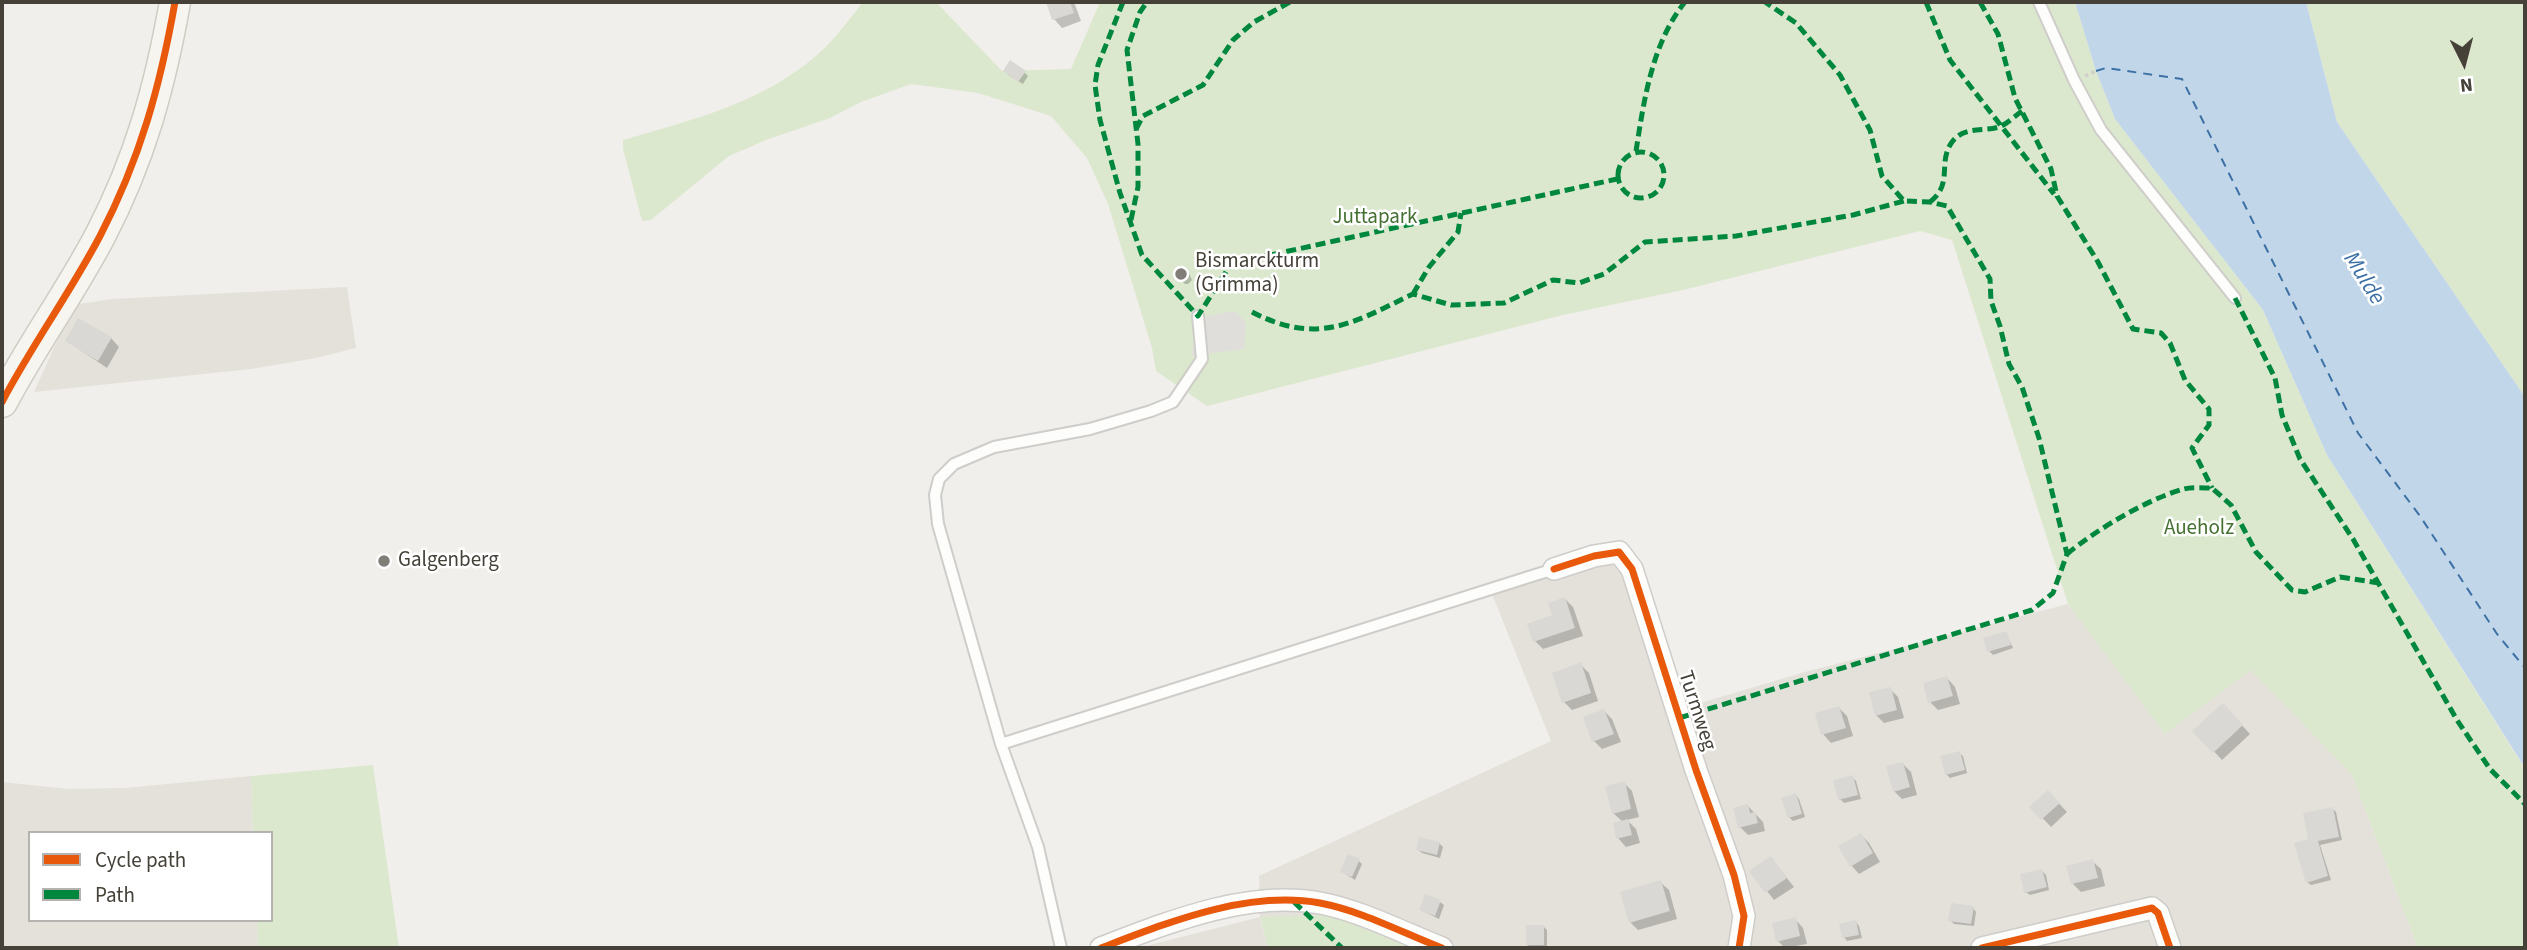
<!DOCTYPE html>
<style>
body{margin:0}
#map{position:relative;width:2527px;height:950px;overflow:hidden;background:#f1efeb;font-family:"Source Sans 3",sans-serif}
canvas{display:block}
.frame{position:absolute;inset:0;border:4px solid #454138;pointer-events:none}
.legend{position:absolute;left:28px;top:831px;width:245px;height:91px;box-sizing:border-box;background:#fff;border:2px solid #b5b3af;margin:0;padding:9px 12px;list-style:none;font-size:21px;color:#454138}
.legend li{display:flex;align-items:center;gap:14px;height:35px}
.legend b{width:35px;border:2px solid #b5b3af}
.north{position:absolute;left:2429px;top:28px;width:70px;height:70px;-webkit-text-stroke:5px #fff;paint-order:stroke;rotate:174deg;font-size:19px;font-weight:700;line-height:28px;text-align:center;color:#454138}
.north::after{content:'';display:block;margin:auto;width:24px;height:32px;background:#454138;clip-path:polygon(50% 0,100% 100%,50% 72%,0 100%)}
</style>
<div id="map">
<canvas width="2527" height="950"></canvas>
<div class="frame"></div>
<ul class="legend">
<li><b style="height:9px;background:#e8590c"></b>Cycle path</li>
<li><b style="height:9px;background:#00873e"></b>Path</li>
</ul>
<div class="north">N</div>
</div>
<script>
const ctx = document.querySelector('canvas').getContext('2d');
ctx.lineJoin = 'round';
function fillPath(path, color) {
  ctx.fillStyle = color;
  ctx.fill(path, 'evenodd');
}
function trace(path, color, width, dash) {
  ctx.strokeStyle = color;
  ctx.lineWidth = width;
  ctx.lineCap = dash ? 'butt' : 'round';
  ctx.setLineDash(dash || []);
  ctx.stroke(path);
}
function label(font, color, halo, rows, align = 'center') {
  ctx.font = font + ' "Source Sans 3",sans-serif';
  ctx.lineWidth = 5;
  ctx.setLineDash([]);
  ctx.textBaseline = 'middle';
  ctx.strokeStyle = halo;
  ctx.fillStyle = color;
  for (const [text, x, y, turn = 0] of rows) {
    ctx.save();
    ctx.translate(x, y);
    ctx.rotate((+turn || 0) * Math.PI / 180);
    ctx.textAlign = isNaN(turn) ? turn : align;
    if (halo) ctx.strokeText(text, 0, 0);
    ctx.fillText(text, 0, 0);
    ctx.restore();
  }
}
fillPath(new Path2D(`
 M347,287L356,348L316,358L251,369L34,392L73,305L112,299Z
 M1626,542L1682,700L1697,704L1805,672L2068,604L2165,734L2251,670L2352,775L2418,948H1411L1330,915L1260,918L1268,948H1138L1260,917L1259,876L1551,741L1490,589Z
 M251,776L253,833H30V920H257L258,948H2V782L68,789L125,788Z`), '#e4e1da');
fillPath(new Path2D(`
 M863,2H936L1002,71L1071,69L1100,2H2075L2096,71L2115,119L2263,310L2327,455L2525,769V948H2418L2352,775L2251,670L2165,734L2068,604L1952,240L1920,231L1683,290L1563,315L1207,406L1156,371L1152,348L1108,204L1087,158L1051,116L978,93L911,84L861,102L830,118L766,140L729,156L651,220L642,221L623,149V140C692,120 762,103 817,55C834,40 849,20 863,2Z
 M2306,2H2525V397L2337,122Z
 M373,765L399,948H258L257,920H271V833H253L251,776Z
 M1330,915L1411,948H1268L1260,917Z`), '#dce8ce');
fillPath(new Path2D(`
 M1235,311L1246,323L1244,349L1191,356L1196,335L1192,319Z`), '#e0dedb');
fillPath(new Path2D(`
 M2075,2H2306L2337,122L2525,397V768L2327,455L2263,310L2115,119L2096,71Z`), '#c1d6e9');
fillPath(new Path2D(`
 M1047,2H1074L1081,21L1062,28L1054,19Z
 M1025,73L1028,76L1023,84L1008,75Z
 M1180,268L1189,273L1192,280L1188,284H1185L1175,275L1176,270Z
 M111,338L119,347L107,368L67,341Z
 M1565,599L1573,607L1583,636L1543,649L1535,641Z
 M2006,633L2013,648L1993,655L1989,651Z
 M1580,664L1589,673L1598,701L1572,710L1564,702Z
 M1947,678L1955,687L1960,704L1938,710L1930,702Z
 M1890,689L1898,697L1904,718L1884,723L1876,715Z
 M2223,705L2250,734L2222,760L2195,731Z
 M1839,708L1847,716L1853,736L1831,743L1823,734Z
 M1604,711L1612,719L1621,742L1602,749L1594,741Z
 M1959,753L1963,756L1967,773L1950,778L1946,774Z
 M1903,764L1911,772L1917,795L1902,799L1894,791Z
 M1852,777L1856,781L1861,799L1844,803L1840,799Z
 M1624,783L1632,791L1639,817L1627,820L1636,829L1640,843L1626,847L1618,838L1623,822L1613,813Z
 M2048,792L2067,812L2051,827L2032,807Z
 M1796,795L1799,799L1805,817L1793,821L1789,817Z
 M1748,806L1763,822L1765,831L1748,835L1740,827Z
 M2333,809L2336,812L2342,840L2320,845L2331,880L2311,885L2307,882L2310,840Z
 M1861,835L1869,843L1880,862L1859,874L1851,865Z
 M1439,843L1443,847L1440,858L1422,853L1418,850Z
 M1771,858L1794,887L1774,900L1752,872Z
 M1359,861L1362,864L1355,880L1342,872Z
 M2092,861L2101,869L2105,886L2081,892L2073,884Z
 M2042,871L2046,875L2049,890L2030,895L2026,892Z
 M1660,882L1669,890L1677,919L1638,930L1630,922Z
 M1440,902L1444,905L1439,919L1421,910Z
 M1973,908L1976,912L1974,926L1954,924L1950,920Z
 M1795,919L1803,928L1807,944L1785,948L1778,941Z
 M1856,922L1859,926L1862,938L1847,941L1844,937Z
 M1544,927L1547,930V948H1531L1527,945Z`), '#0003');
trace(new Path2D(`
 M2096,71L2106,68L2182,79L2358,433L2420,516L2497,634L2525,668`), '#3d71a5', 2, [9, 7]);
fillPath(new Path2D(`
 M1046,2H1070L1074,13L1052,20Z
 M1010,60L1026,71L1018,82L1003,71Z
 M1173 274a8 8 0 1 1 16 0a8 8 0 1 1-16 0Z
 M78,318L112,337L98,361L65,341Z
 M1565,597L1575,628L1533,642L1527,624L1552,615L1548,603Z
 M2007,631L2011,645L1987,652L1983,638Z
 M1581,662L1591,693L1562,703L1552,673Z
 M1947,676L1953,696L1928,703L1923,683Z
 M1891,687L1897,710L1875,716L1869,692Z
 M2223,703L2243,725L2213,753L2192,731Z
 M1839,706L1846,728L1821,735L1815,713Z
 M1604,709L1614,734L1592,742L1583,717Z
 M1960,751L1965,770L1945,775L1940,756Z
 M1903,762L1910,787L1893,792L1886,766Z
 M1853,775L1858,795L1838,800L1833,780Z
 M1625,781L1631,809L1612,814L1605,786Z
 M2048,790L2060,803L2041,820L2029,807Z
 M1796,793L1802,814L1788,818L1781,798Z
 M1748,804L1750,813L1755,812L1758,823L1738,828L1733,808Z
 M2333,807L2339,837L2318,841L2328,876L2306,883L2294,843L2308,839L2303,813Z
 M1628,819L1632,835L1616,839L1613,823Z
 M1861,833L1873,853L1850,867L1838,846Z
 M1419,837L1440,842L1437,855L1416,850Z
 M1348,854L1360,859L1352,877L1340,872Z
 M1771,856L1787,878L1765,893L1749,871Z
 M2093,859L2098,878L2071,884L2066,866Z
 M2042,869L2047,887L2024,893L2020,874Z
 M1661,880L1670,911L1629,923L1620,892Z
 M1425,894L1441,900L1435,916L1419,910Z
 M1951,903L1974,906L1971,924L1948,921Z
 M1796,917L1800,936L1776,942L1772,923Z
 M1856,920L1859,935L1842,938L1839,924Z
 M1526,925H1544V945H1526Z`), '#dad8d4');
const lane = new Path2D(`
 M2039,2L2074,80L2101,130L2235,298
 M1001,744L1554,569
 M1061,948L1038,847L1001,744L938,524L935,495L939,479L954,464L994,447L1090,429L1151,411L1173,402L1202,359L1198,316`);
const street = new Path2D(`
 M1554,569L1594,556L1619,552L1632,569L1696,770L1734,875L1744,916L1739,948
 M1101,948C1169,922 1247,890 1320,903C1362,911 1403,933 1442,948
 M1982,948L2152,908L2158,913L2170,948`);
const secondary = new Path2D(`
 M2,402C32,345 70,293 100,236C140,159 160,87 175,2`);
trace(lane, '#cfcdc9', 14);
trace(street, '#cfcdc9', 24);
trace(secondary, '#cfccc3', 33);
trace(new Path2D(`
 M2085,76L2096,71`), '#d1cfcc', 3.5, [3.5, 3.5]);
trace(lane, '#fdfdfc', 10);
trace(street, '#fdfdfc', 21);
trace(secondary, '#f6f5f0', 30);
trace(new Path2D(`
 M1123,2L1098,65L1095,85L1100,120L1120,193L1142,255L1198,316L1229,267L1266,256L1617,179
 M1926,2L1950,60L2054,194
 M1980,2L1998,34L2015,98L2051,169L2057,196L2098,262L2133,329L2161,333L2170,343L2185,380L2209,409V425L2192,448L2212,488
 M1136,129L1143,116L1203,85L1233,40L1254,22L1290,2
 M1636,151C1644,100 1652,43 1685,2
 M1618 175a23 23 0 1 1 46 0a23 23 0 1 1-46 0Z
 M1930,202C1954,183 1937,163 1952,142C1964,126 1982,132 1999,127C2007,124 2015,116 2022,111
 M1131,220L1138,187V144L1127,50L1140,12L1147,2
 M1413,294L1429,267L1458,232L1461,213
 M2235,298L2275,378L2282,415L2300,459L2353,539L2457,720L2490,769L2525,804
 M1252,312C1318,346 1353,323 1413,294L1451,305L1504,303L1553,280L1579,283L1604,274L1645,242L1736,236L1853,215L1904,201
 M2067,554C2096,530 2147,499 2184,489C2192,487 2203,488 2212,488L2231,505L2256,552L2292,590L2305,592L2340,577L2379,583
 M1679,718L2032,610L2053,593L2067,554L2039,438L2022,387L2009,364L2000,326L1991,301L1990,279L1947,206L1930,202L1904,201L1882,176L1870,130L1840,75L1796,23L1765,2
 M1294,902L1342,948`), '#00873e', 5, [10, 5]);
trace(new Path2D(`
 M2,402C32,345 70,293 100,236C140,159 160,87 175,2
 M1554,569L1594,556L1619,552L1632,569L1696,770L1734,875L1744,916L1739,948
 M1101,948C1169,922 1247,890 1320,903C1362,911 1403,933 1442,948
 M1982,948L2152,908L2158,913L2170,948`), '#e8590c', 7);
for (const [x, y, r, color] of [
 [1181,274,7,"#817e77"],
 [384,561,7,"#817e77"]
]) {
  const dot = new Path2D();
  dot.arc(x, y, r, 0, 2 * Math.PI);
  ctx.fillStyle = color;
  ctx.fill(dot);
  trace(dot, '#fff', 2.5);
}
label('21px', '#447132', '#fff', [
 ["Juttapark",1375,218],
 ["Aueholz",2199,529]
]);
label('21px', '#454138', '#fff', [
 ["Bismarckturm",1195,262],
 ["(Grimma)",1195,286],
 ["Galgenberg",398,561]
], 'left');
label('21px', '#454138', '#fff', [
 ["Turmweg",1696,711,72]
]);
label('italic 23px', '#3d71a5', '#fff', [
 ["Mulde",2363,279,58]
]);
</script>
